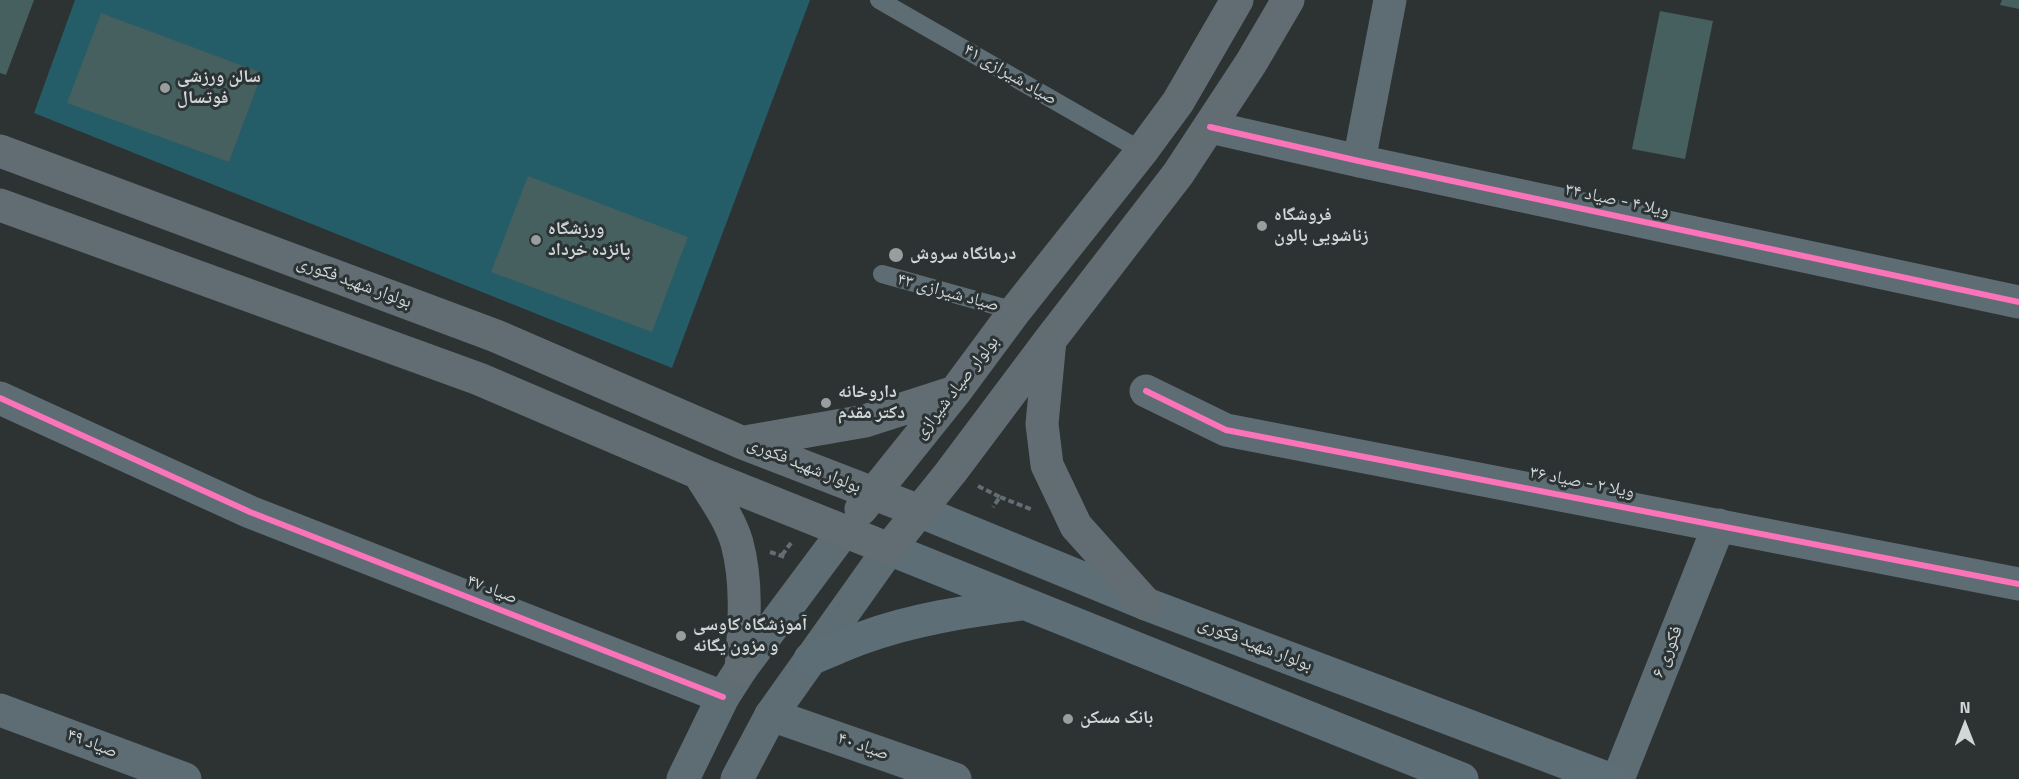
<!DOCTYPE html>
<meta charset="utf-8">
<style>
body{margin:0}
#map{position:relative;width:2019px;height:779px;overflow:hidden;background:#2d3233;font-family:"Titillium Web",sans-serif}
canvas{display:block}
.north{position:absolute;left:1935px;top:695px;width:60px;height:60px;-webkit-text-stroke:4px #2b3335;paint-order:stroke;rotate:0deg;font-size:16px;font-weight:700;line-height:24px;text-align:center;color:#d1d6d7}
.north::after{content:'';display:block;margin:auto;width:21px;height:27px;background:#d1d6d7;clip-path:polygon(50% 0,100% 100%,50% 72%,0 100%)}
</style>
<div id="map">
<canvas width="2019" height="779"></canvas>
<div class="north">N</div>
</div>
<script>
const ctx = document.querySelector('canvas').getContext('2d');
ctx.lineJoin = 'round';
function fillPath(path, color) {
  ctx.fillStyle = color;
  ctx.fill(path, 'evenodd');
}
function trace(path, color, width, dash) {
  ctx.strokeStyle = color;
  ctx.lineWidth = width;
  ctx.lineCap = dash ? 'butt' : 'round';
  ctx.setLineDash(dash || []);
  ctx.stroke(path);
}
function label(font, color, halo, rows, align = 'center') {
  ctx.font = font + ' "Titillium Web","Noto Naskh Arabic",sans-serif';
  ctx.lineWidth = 6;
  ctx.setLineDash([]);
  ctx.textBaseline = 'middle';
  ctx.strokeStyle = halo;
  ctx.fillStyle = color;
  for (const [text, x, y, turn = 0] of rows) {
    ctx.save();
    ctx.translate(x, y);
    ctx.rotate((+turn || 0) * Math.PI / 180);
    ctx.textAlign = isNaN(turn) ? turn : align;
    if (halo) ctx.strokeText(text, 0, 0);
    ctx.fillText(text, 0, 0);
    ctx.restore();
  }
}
fillPath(new Path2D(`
 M75,0H810L672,368L34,113Z`), '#245c68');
fillPath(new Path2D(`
 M0,0H34L6,75L0,73Z
 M2002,0H2019V9L2000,5Z
 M1660,11L1713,21L1685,159L1632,149Z
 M101,13L262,73L229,162L67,103Z
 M528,176L688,237L652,332L491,272Z`), '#465f5f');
trace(new Path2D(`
 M978,486L1000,497L993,507
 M1000,497L1033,510
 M770,552L785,557
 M782,555L791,543`), '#636e74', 4, [6, 3]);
trace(new Path2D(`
 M879,0L1142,151
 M882,274L1015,311`), '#5e6c74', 18);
trace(new Path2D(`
 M1210,127L1359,161L2019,302
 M1359,161L1390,0
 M1146,391L1226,430L2019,584
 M0,398L250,512L723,697
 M0,710L185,779
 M771,715L955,779
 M1618,779L1719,525`), '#5e6c74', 33);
trace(new Path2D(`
 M683,779L723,697L741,669L844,531
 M737,779L771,715L889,549`), '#5e6c74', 33);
trace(new Path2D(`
 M919,511L1146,604L1609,779
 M889,549L1462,779
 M810,659C828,652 845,644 862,638C913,619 969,611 1022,604`), '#5e6e77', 33);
trace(new Path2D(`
 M0,151L496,336L743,443L919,511
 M0,205L479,379L699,473L889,549L951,472L1050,340L1178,174L1251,63L1288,0
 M1050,340L1042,424L1047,465L1076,526L1146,604
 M745,442L865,421L955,392
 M699,473C712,495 730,518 737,543C748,584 744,627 741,669
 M861,509L955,392L1015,311L1142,151L1178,102L1237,0`), '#626d73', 33);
trace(new Path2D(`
 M1210,127L1359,161L2019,302
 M1146,391L1226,430L2019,584
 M0,398L250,512L723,697`), '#fb73b8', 6);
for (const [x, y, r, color] of [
 [165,88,6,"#989d9e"],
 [1262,226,6,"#989d9e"],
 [536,240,6,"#989d9e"],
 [896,255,8,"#989d9e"],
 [826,403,6,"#989d9e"],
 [681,636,6,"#989d9e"],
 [1068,719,6,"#989d9e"]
]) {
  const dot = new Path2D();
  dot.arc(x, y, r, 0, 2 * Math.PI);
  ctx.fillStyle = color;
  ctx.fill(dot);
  trace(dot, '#2b3335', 2);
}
label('18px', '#d1d6d7', '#2b3335', [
 ["صیاد شیرازی ۴۱",1010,75,30],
 ["ویلا ۴ - صیاد ۳۴",1617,201,12],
 ["بولوار شهید فکوری",354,283,20],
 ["صیاد شیرازی ۴۳",948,293,15],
 ["بولوار صیاد شیرازی",957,388,-52],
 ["بولوار شهید فکوری",804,466,22],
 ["ویلا ۲ - صیاد ۳۶",1582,483,11],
 ["صیاد ۴۷",492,590,21],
 ["بولوار شهید فکوری",1255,645,21],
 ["فکوری ۶",1668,652,-68],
 ["صیاد ۴۹",92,744,21],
 ["صیاد ۴۰",863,747,19]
]);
label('bold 18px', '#d1d6d7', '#2b3335', [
 ["سالن ورزشی",177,78],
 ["فوتسال",177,99],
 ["فروشگاه",1274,216],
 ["زناشویی بالون",1274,237],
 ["ورزشگاه",548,230],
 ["پانزده خرداد",548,251],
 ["درمانگاه سروش",910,255],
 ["داروخانه",838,393],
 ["دکتر مقدم",838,414],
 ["آموزشگاه کاوسی",693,626],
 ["و مزون یگانه",693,647],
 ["بانک مسکن",1080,719]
], 'left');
</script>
